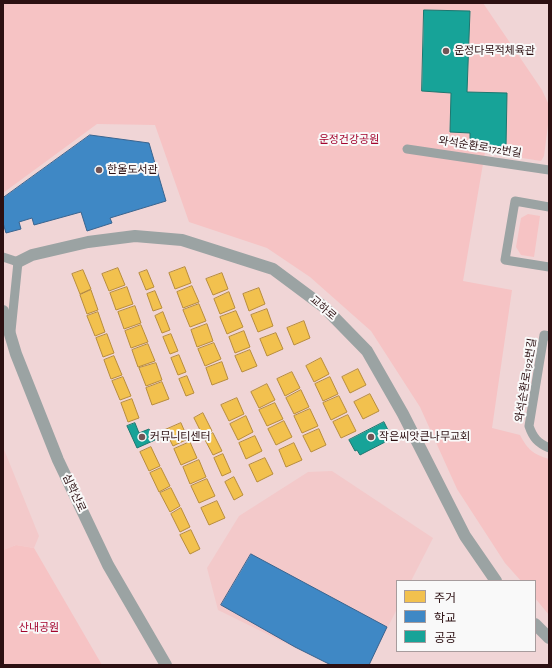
<!DOCTYPE html>
<meta charset="utf-8">
<style>
body{margin:0}
#map{position:relative;width:552px;height:668px;overflow:hidden;background:#f0d5d6;font-family:"Alegreya Sans","Noto Sans KR",sans-serif}
canvas{display:block}
.frame{position:absolute;inset:0;border:4px solid #2c1012;pointer-events:none}
.legend{position:absolute;left:396px;top:580px;width:140px;height:72px;box-sizing:border-box;background:#f9f9f9;border:1px solid #a79c9d;margin:0;padding:5px 7px;list-style:none;font-size:12px;color:#2c1012}
.legend li{display:flex;align-items:center;gap:8px;height:20px}
.legend b{width:20px;border:1px solid #a79c9d}
</style>
<div id="map">
<canvas width="552" height="668"></canvas>
<div class="frame"></div>
<ul class="legend">
<li><b style="height:11px;background:#f2c14e"></b>주거</li>
<li><b style="height:11px;background:#3f88c5"></b>학교</li>
<li><b style="height:11px;background:#17a398"></b>공공</li>
</ul>
</div>
<script>
const ctx = document.querySelector('canvas').getContext('2d');
ctx.lineJoin = 'round';
function fillPath(path, color) {
  ctx.fillStyle = color;
  ctx.fill(path, 'evenodd');
}
function trace(path, color, width, dash) {
  ctx.strokeStyle = color;
  ctx.lineWidth = width;
  ctx.lineCap = dash ? 'butt' : 'round';
  ctx.setLineDash(dash || []);
  ctx.stroke(path);
}
function label(font, color, halo, rows, align = 'center') {
  ctx.font = font + ' "Alegreya Sans","Noto Sans KR",sans-serif';
  ctx.lineWidth = 4;
  ctx.setLineDash([]);
  ctx.textBaseline = 'middle';
  ctx.strokeStyle = halo;
  ctx.fillStyle = color;
  for (const [text, x, y, turn = 0] of rows) {
    ctx.save();
    ctx.translate(x, y);
    ctx.rotate((+turn || 0) * Math.PI / 180);
    ctx.textAlign = isNaN(turn) ? turn : align;
    if (halo) ctx.strokeText(text, 0, 0);
    ctx.fillText(text, 0, 0);
    ctx.restore();
  }
}
fillPath(new Path2D(`
 M3,447L39,536L34,548L16,545L3,550Z
 M332,471L433,538L411,581H397V609L369,665H330L218,610L207,568L239,516L308,472Z`), '#f3c9ca');
fillPath(new Path2D(`
 M3,3H483L542,90L548,103L549,117L544,156L541,161L485,152L463,281L512,290L492,428L520,435C528,450 533,454 549,459V615L535,598V581H521L505,563L457,489L420,407L371,331L310,277L267,248L189,222L155,125L97,124L3,193Z
 M528,214L540,216L534,257L521,255L516,247L521,218Z
 M16,545L34,548L102,665H3V550Z`), '#f6c3c4');
const homes = new Path2D(`
 M185,267L191,283L175,289L169,273Z
 M118,268L125,285L109,291L102,274Z
 M83,270L91,289L80,294L72,274Z
 M147,270L154,287L146,290L139,273Z
 M222,273L228,289L213,295L206,279Z
 M192,286L199,302L183,308L177,292Z
 M127,287L133,304L116,310L110,293Z
 M259,288L265,304L249,311L243,294Z
 M91,290L98,310L87,314L80,295Z
 M155,291L162,308L153,311L147,294Z
 M229,292L235,308L220,314L214,299Z
 M199,304L206,321L190,327L183,310Z
 M135,306L141,323L124,329L118,312Z
 M267,309L273,326L258,332L251,315Z
 M236,311L243,327L227,334L220,317Z
 M98,312L105,332L95,336L87,316Z
 M163,312L170,330L162,333L155,316Z
 M304,321L310,338L294,345L287,328Z
 M207,324L213,341L197,347L191,330Z
 M141,325L148,342L131,348L125,331Z
 M244,331L250,347L235,353L229,337Z
 M276,333L283,349L267,356L260,339Z
 M107,334L114,353L103,357L96,338Z
 M171,334L178,351L170,354L163,337Z
 M214,343L221,359L205,366L198,349Z
 M148,344L155,361L138,367L132,350Z
 M250,350L257,366L242,372L235,356Z
 M179,355L186,372L178,375L171,358Z
 M114,356L122,375L111,379L104,360Z
 M321,358L329,374L314,382L306,366Z
 M222,362L228,379L212,385L206,368Z
 M156,363L162,380L146,386L139,368Z
 M358,369L366,385L350,393L342,377Z
 M292,372L300,388L285,396L277,379Z
 M187,376L194,393L186,396L179,379Z
 M123,377L131,396L120,400L112,381Z
 M330,377L338,394L323,401L315,384Z
 M162,382L169,399L152,405L146,388Z
 M267,384L275,400L259,408L251,392Z
 M301,390L309,407L294,414L286,398Z
 M370,394L379,411L363,419L354,402Z
 M339,396L347,412L331,420L323,403Z
 M237,398L244,414L229,421L221,405Z
 M132,399L139,418L128,422L121,403Z
 M275,403L283,419L267,426L259,410Z
 M310,409L318,426L302,433L294,416Z
 M203,413L212,431L203,436L194,418Z
 M348,415L356,431L341,438L333,422Z
 M246,416L253,432L238,440L230,424Z
 M284,421L292,437L276,445L268,429Z
 M181,423L188,439L173,446L165,430Z
 M319,429L326,445L311,452L303,436Z
 M213,433L222,451L213,455L204,438Z
 M255,436L262,451L246,459L239,443Z
 M190,442L197,458L181,465L174,449Z
 M294,443L302,460L286,467L279,450Z
 M151,447L160,466L149,471L140,452Z
 M223,454L231,472L222,476L214,458Z
 M265,458L273,474L257,482L249,465Z
 M199,460L206,477L190,484L183,467Z
 M161,468L170,486L159,492L150,473Z
 M234,477L243,495L234,500L225,482Z
 M207,479L215,496L199,503L191,486Z
 M171,488L180,506L170,512L160,493Z
 M217,501L225,518L209,525L201,508Z
 M181,508L190,527L180,532L171,514Z
 M191,530L200,549L190,554L180,535Z`);
fillPath(homes, '#f2c14e');
trace(homes, '#b78c3c', 1);
const schools = new Path2D(`
 M90,135L149,143L166,201L110,218L112,223L87,231L81,212L34,225L32,218L19,222L21,229L6,233L3,223V198Z
 M251,554L387,627L369,665H331L295,647L221,605Z`);
fillPath(schools, '#3f88c5');
trace(schools, '#39648f', 1);
const public = new Path2D(`
 M424,10L470,11L467,92L507,93L506,147L470,146V133L450,132L451,93L422,91Z
 M384,422L389,432L386,434L389,440L360,455L357,450L355,451L349,440Z
 M135,423L139,433L149,429L155,440L137,448L127,426Z`);
fillPath(public, '#17a398');
trace(public, '#1d7770', 1);
trace(new Path2D(`
 M407,149L549,170
 M549,207L515,201L505,260L549,267
 M3,257L18,262L11,331
 M549,336L544,335L529,426C533,438 538,443 549,448`), '#9ba3a3', 9);
trace(new Path2D(`
 M18,262L32,255L88,242L135,236L182,240L273,269L324,307L367,351L403,414L465,536L496,581
 M3,311L16,354L58,460L108,565L166,665
 M535,624L549,638`), '#9ba3a3', 12);
for (const [x, y, r, color] of [
 [446,51,4,"#715557"],
 [99,170,4,"#715557"],
 [142,437,4,"#715557"],
 [371,437,4,"#715557"]
]) {
  const dot = new Path2D();
  dot.arc(x, y, r, 0, 2 * Math.PI);
  ctx.fillStyle = color;
  ctx.fill(dot);
  trace(dot, '#f9f9f9', 1.5);
}
label('11px', '#2c1012', '#f9f9f9', [
 ["운정다목적체육관",454,51],
 ["한울도서관",107,170],
 ["커뮤니티센터",150,437],
 ["작은씨앗큰나무교회",379,437]
], 'left');
label('11px', '#a3052e', '#f9f9f9', [
 ["운정건강공원",349,140],
 ["산내공원",39,628]
]);
label('11px', '#2c1012', '#f9f9f9', [
 ["와석순환로172번길",480,147,9],
 ["교하로",323,308,41],
 ["와석순환로192번길",526,380,-81],
 ["심학산로",74,493,65]
]);
</script>
